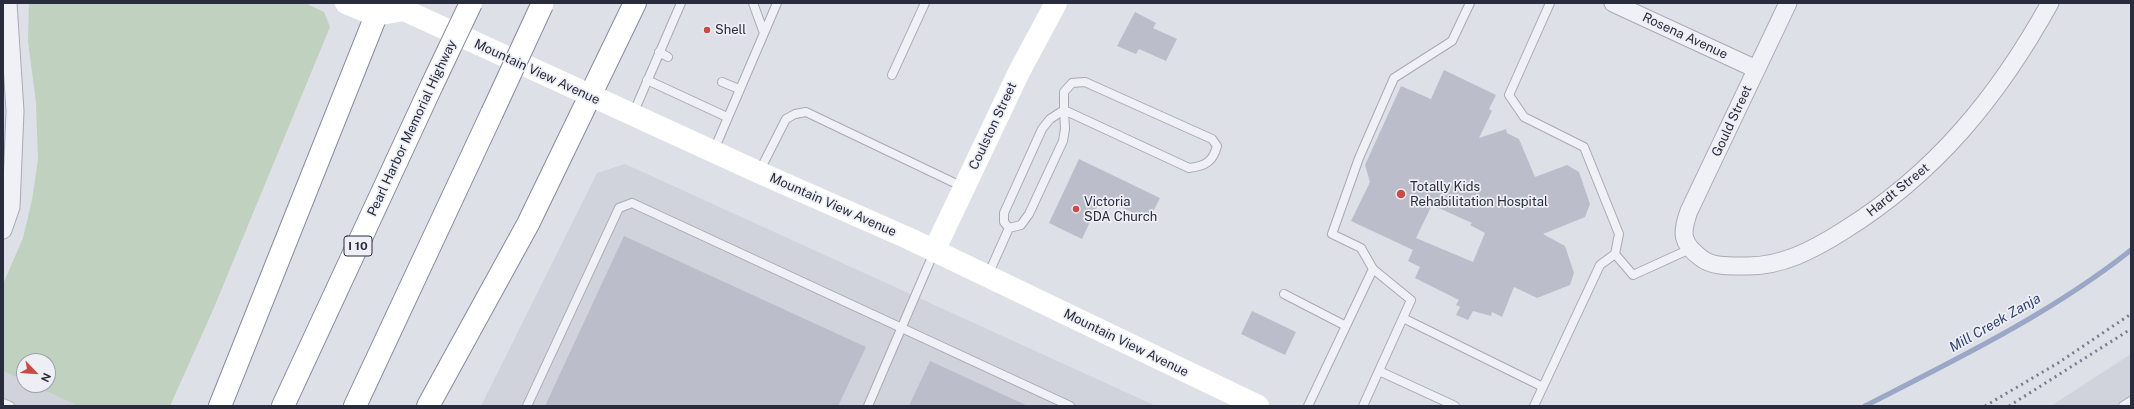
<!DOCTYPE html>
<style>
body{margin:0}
#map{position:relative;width:2134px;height:409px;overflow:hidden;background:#dee0e7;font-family:"Public Sans",sans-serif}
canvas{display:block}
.frame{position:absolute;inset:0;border:4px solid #282c3d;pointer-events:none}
.north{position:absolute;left:16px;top:353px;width:40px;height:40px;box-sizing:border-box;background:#edeff5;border:1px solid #9ea1ab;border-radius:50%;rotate:115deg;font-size:11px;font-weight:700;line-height:16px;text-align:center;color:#282c3d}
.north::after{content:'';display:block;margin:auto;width:14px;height:18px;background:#c94b46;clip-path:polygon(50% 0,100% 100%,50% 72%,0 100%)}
</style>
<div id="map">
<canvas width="2134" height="409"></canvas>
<div class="frame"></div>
<div class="north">N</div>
</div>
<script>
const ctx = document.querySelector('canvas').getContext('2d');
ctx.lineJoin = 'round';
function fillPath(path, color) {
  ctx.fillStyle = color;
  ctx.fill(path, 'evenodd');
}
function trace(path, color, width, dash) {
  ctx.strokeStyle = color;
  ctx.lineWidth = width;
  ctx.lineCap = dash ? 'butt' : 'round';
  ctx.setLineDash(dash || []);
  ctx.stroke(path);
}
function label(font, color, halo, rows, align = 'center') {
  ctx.font = font + ' "Public Sans",sans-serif';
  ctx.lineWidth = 3.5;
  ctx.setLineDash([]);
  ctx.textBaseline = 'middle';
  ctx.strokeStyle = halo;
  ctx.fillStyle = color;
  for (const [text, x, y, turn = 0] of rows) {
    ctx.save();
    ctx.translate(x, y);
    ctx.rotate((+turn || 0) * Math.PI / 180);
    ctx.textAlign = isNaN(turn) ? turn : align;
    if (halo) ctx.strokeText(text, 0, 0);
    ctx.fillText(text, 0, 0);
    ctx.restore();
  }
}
fillPath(new Path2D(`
 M625,164L1156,406H481L597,173Z
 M2131,354V406H2051Z
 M3,371L24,381V385H33L78,406H3Z`), '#d0d2dc');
fillPath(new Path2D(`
 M29,3H305L324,12L330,27L213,310L170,406H78L33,385H48V361H24V381L3,371V284L23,238L32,200L38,160L36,103L28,41Z`), '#c0d1bf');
trace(new Path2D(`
 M1865,406C1955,360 2052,313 2131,250`), '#9aa7c6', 5);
fillPath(new Path2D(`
 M1135,12L1156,23L1153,28L1177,39L1166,61L1139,49L1136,54L1117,46Z
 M1444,70L1496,95L1489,109L1492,111L1479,138L1506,129L1507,133L1519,139L1535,177L1567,165L1579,172L1590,204L1585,217L1543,234L1565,246L1574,273L1570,285L1537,298L1514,287L1502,317L1492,312L1491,316L1473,311L1468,320L1456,315L1460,307L1456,305L1459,300L1415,278L1420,267L1408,261L1413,250L1351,221L1370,182L1365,165L1401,86L1431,99ZM1432,205L1472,223L1470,225L1485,233L1473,262L1416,238Z
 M1079,159L1160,198L1149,220L1101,198L1082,239L1049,223Z
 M624,236L866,347L838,406H545Z
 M1252,311L1296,332L1285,355L1241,334Z
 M930,361L1028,406H909Z`), '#bbbeca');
const lane = new Path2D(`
 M753,3L764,33
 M659,52L668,57
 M892,75L925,3
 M647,80L727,117
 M722,82L739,89
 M1085,82L1212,139L1217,146C1213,162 1205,166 1189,168L1064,110V92L1072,83Z
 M1064,110L1065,129L1063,141L1029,214L1021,225L1009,228L1004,222V213L1042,129L1050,119Z
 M633,114L681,3
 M714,150L777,3
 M759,172L786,119L795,114L806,112L963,187
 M1615,254L1633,275L1690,249
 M1373,269L1361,248L1332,234L1359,158L1394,78L1452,41L1470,3
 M988,275L1009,228
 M1284,294L1346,326
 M1403,318L1543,387
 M1379,371L1455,406
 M3,403L10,406
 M527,406L619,208L632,203L1070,406
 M868,406L934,252
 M1308,406L1373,269L1411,300L1363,406
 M1534,406L1600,265L1615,254L1619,234L1584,147L1524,117L1509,95L1550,3
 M2123,406L2131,401`);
const street = new Path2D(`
 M1613,3L1756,69
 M1788,3L1689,211C1681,233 1681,243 1701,258C1712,267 1731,266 1745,266C1781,267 1813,250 1843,231C1935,174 1998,97 2050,3
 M3,230L11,207L15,111L8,3`);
const highway = new Path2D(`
 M220,406L381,3
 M283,406L432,85
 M355,406L492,113
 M428,406L528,224L635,3`);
trace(lane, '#a7aab4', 10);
trace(street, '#a7aab4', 19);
trace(highway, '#868b9d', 24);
trace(lane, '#f0f1f6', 8);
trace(street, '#f0f1f6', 17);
trace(new Path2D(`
 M346,3L375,15L404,10L758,172L910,239L1258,406
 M934,251L1019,72L1056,3`), '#fff', 22);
trace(highway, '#fff', 22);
trace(new Path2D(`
 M1985,406L2058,363L2131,314
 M2009,406L2131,329`), '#787d90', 3, [2, 4]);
const highwayBridge = new Path2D(`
 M432,85L471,3
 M492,113L542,5`);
trace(highwayBridge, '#868b9d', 24, []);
trace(highwayBridge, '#fff', 22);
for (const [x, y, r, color] of [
 [707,30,4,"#c94b46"],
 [1401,194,5,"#c94b46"],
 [1076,209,4,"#c94b46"]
]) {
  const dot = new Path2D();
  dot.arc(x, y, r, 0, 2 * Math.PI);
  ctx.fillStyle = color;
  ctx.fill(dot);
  trace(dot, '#edeff5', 1.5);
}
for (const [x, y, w] of [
 [358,246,28]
]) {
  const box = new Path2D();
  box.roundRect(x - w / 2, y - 10, w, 20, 3);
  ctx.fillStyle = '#edeff5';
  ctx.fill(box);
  trace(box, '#282c3d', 1);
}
label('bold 12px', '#282c3d', null, [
 ["I 10",358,246]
]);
label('13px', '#282c3d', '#edeff5', [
 ["Shell",715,30],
 ["Totally Kids",1410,187],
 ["Rehabilitation Hospital",1410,202],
 ["Victoria",1084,202],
 ["SDA Church",1084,217]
], 'left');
label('13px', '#282c3d', '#edeff5', [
 ["Rosena Avenue",1685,36,25],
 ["Mountain View Avenue",537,72,25],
 ["Gould Street",1732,121,-65],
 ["Coulston Street",993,126,-65],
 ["Pearl Harbor Memorial Highway",412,128,-65],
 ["Hardt Street",1898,190,-39],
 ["Mountain View Avenue",833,205,24],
 ["Mountain View Avenue",1126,343,26]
]);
label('italic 14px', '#334370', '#edeff5', [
 ["Mill Creek Zanja",1995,323,-30]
]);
</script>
